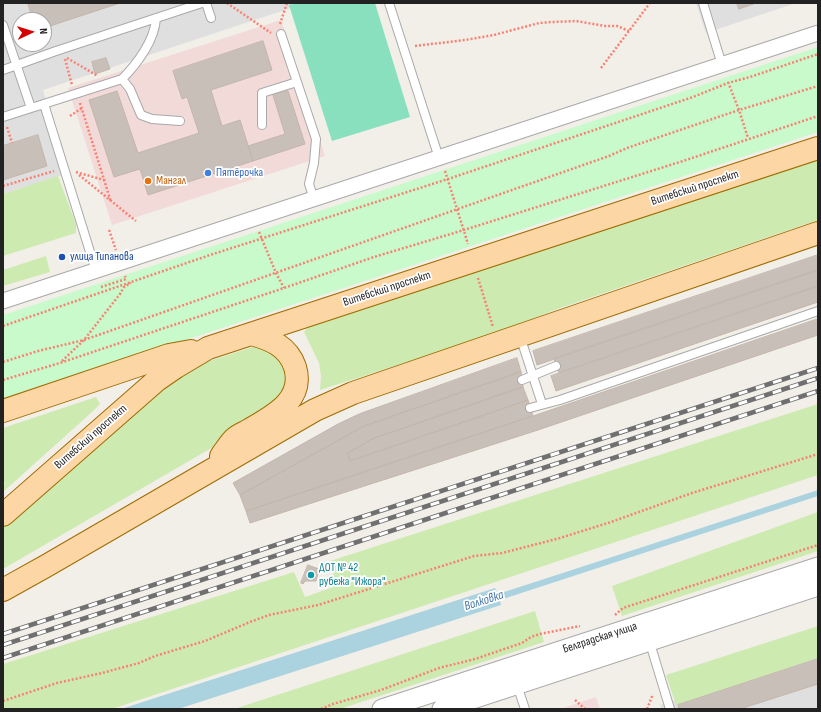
<!DOCTYPE html>
<meta charset="utf-8">
<style>
body{margin:0}
#map{position:relative;width:821px;height:712px;overflow:hidden;background:#f2efe9;font-family:"Sofia Sans Condensed",sans-serif}
canvas{display:block}
.frame{position:absolute;inset:0;border:4px solid #222;pointer-events:none}
.north{position:absolute;left:12px;top:12px;width:40px;height:40px;box-sizing:border-box;background:#fff;border:1px solid #a7a7a7;border-radius:50%;rotate:86deg;font-size:11px;font-weight:700;line-height:16px;text-align:center;color:#222}
.north::after{content:'';display:block;margin:auto;width:14px;height:18px;background:#d40000;clip-path:polygon(50% 0,100% 100%,50% 72%,0 100%)}
</style>
<div id="map">
<canvas width="821" height="712"></canvas>
<div class="frame"></div>
<div class="north">N</div>
</div>
<script>
const ctx = document.querySelector('canvas').getContext('2d');
ctx.lineJoin = 'round';
function fillPath(path, color) {
  ctx.fillStyle = color;
  ctx.fill(path, 'evenodd');
}
function trace(path, color, width, dash) {
  ctx.strokeStyle = color;
  ctx.lineWidth = width;
  ctx.lineCap = dash ? 'butt' : 'round';
  ctx.setLineDash(dash || []);
  ctx.stroke(path);
}
function label(font, color, halo, rows, align = 'center') {
  ctx.font = font + ' "Sofia Sans Condensed",sans-serif';
  ctx.lineWidth = 3.5;
  ctx.setLineDash([]);
  ctx.textBaseline = 'middle';
  ctx.strokeStyle = halo;
  ctx.fillStyle = color;
  for (const [text, x, y, turn = 0] of rows) {
    ctx.save();
    ctx.translate(x, y);
    ctx.rotate((+turn || 0) * Math.PI / 180);
    ctx.textAlign = isNaN(turn) ? turn : align;
    if (halo) ctx.strokeText(text, 0, 0);
    ctx.fillText(text, 0, 0);
    ctx.restore();
  }
}
fillPath(new Path2D(`
 M3,3H306L43,90L69,173L3,194ZM20,20H44V44H20Z
 M696,3H796L706,33Z
 M818,654V709H662L660,705Z`), '#e0dfdf');
fillPath(new Path2D(`
 M281,20L325,156L112,225L68,88Z
 M596,697L600,709H560Z`), '#f2dad9');
fillPath(new Path2D(`
 M818,160V220L560,308L488,336L320,390L321,376L319,363L304,332L308,327Z
 M58,176L76,224V233L3,256V194Z
 M46,256L50,272L3,286V270Z
 M256,346L274,352L287,373L284,391L258,421L3,569V527L168,382L200,364Z
 M96,397L100,404L92,412L3,492V485L5,484L3,479V428Z
 M818,404V475L112,709H3V664L294,572L305,597L336,586L330,561Z
 M818,512V551L622,616L612,586Z
 M535,611L544,642L340,709H234Z
 M818,626V658L676,705L666,675Z`), '#cdebb0');
fillPath(new Path2D(`
 M818,47V132L3,400V315Z`), '#c8facc');
fillPath(new Path2D(`
 M296,3H375L410,117L332,141L289,5Z`), '#88e0be');
fillPath(new Path2D(`
 M818,490V496L500,600L501,605L178,709H121L495,588L498,594Z`), '#aad3df');
const building = new Path2D(`
 M28,3H120L44,28V20H33Z
 M737,3H756L739,9Z
 M263,41L272,70L211,90L222,126L240,120L253,161L148,195L140,169L114,177L89,100L117,91L138,153L199,133L187,97L182,99L173,71Z
 M106,58L110,69L95,74L92,62Z
 M288,91L305,144L253,161L248,146L285,134L273,95Z
 M38,135L47,166L3,180V146Z
 M818,255V270L537,365L533,351Z
 M818,270V286L559,373L554,359Z
 M818,286V302L556,391L551,376Z
 M818,319V335L538,430L250,523L246,511L533,416Z
 M517,358L521,372L364,426L240,495L233,483L338,424L359,414Z
 M521,372L523,387L372,439L348,453L350,461L528,400L533,416L246,511L240,495L364,426Z
 M523,387L528,400L350,461L348,453L372,439Z
 M308,565L319,569L316,581H305L303,584L301,583Z
 M818,659V684L740,709H679L678,705Z`);
fillPath(building, '#c7bfb8');
trace(building, '#c4b6ab', 1);
const service = new Path2D(`
 M206,3L211,18
 M389,3L439,158
 M703,3L722,65
 M156,18C155,40 137,64 122,79L130,89L141,115L152,119L180,121
 M3,25L31,108
 M281,34L316,139L314,163L309,184L314,199
 M3,70L56,51L202,3
 M44,104L96,271
 M3,117L122,79
 M262,125V93L297,82
 M520,336L542,404
 M522,380L556,366
 M530,408L560,400L818,311
 M649,640L670,709
 M517,685L525,709`);
const minor = new Path2D(`
 M3,301L818,33`);
const tertiary = new Path2D(`
 M382,709L818,567
 M442,709L818,586`);
const primary = new Path2D(`
 M3,411L169,355L191,351
 M221,456C225,451 229,444 234,439C238,435 244,433 249,430C273,416 305,400 295,367C288,346 270,339 251,334
 M3,515L157,380L176,367L208,348L818,148
 M3,590L46,566L315,410L353,393L818,233`);
trace(service, '#a9a9a9', 10);
trace(minor, '#a9a9a9', 17);
trace(tertiary, '#a9a9a9', 21);
trace(primary, '#a06b00', 24);
trace(new Path2D(`
 M227,3L271,33
 M280,24L287,3
 M415,46L465,40L494,35L539,23L552,22L576,21L605,26H617L629,31
 M67,58L98,76
 M65,59L72,85
 M601,68L650,3
 M728,82L739,110L748,138
 M80,103L111,202
 M70,116L82,108
 M7,127L12,143
 M445,171L468,244
 M76,172L104,180
 M79,175L136,221
 M3,186L54,171
 M109,230L116,250
 M259,232L276,273L284,288
 M478,278L493,327
 M101,287L126,279L125,276
 M3,326L210,255L448,179L693,97L728,83L750,77L818,54
 M62,361L84,340L120,294L124,287L131,283
 M3,362L38,351L84,340L609,156L627,148L739,110L818,86
 M3,380L60,363L284,288L374,257L464,230L683,161L818,116
 M615,615L623,608L818,545
 M575,700L585,709
 M3,701L57,683L102,673L139,663L155,656L205,641L250,622L269,615L318,605L474,556L502,553L560,538L611,522L692,493L818,454
 M321,709L333,704L381,690L439,668L475,659L522,643L531,637L540,634L580,626
 M647,709L653,694`), '#fa8072', 2.5, [2, 2]);
trace(service, '#fff', 8);
trace(minor, '#fff', 15);
trace(tertiary, '#fff', 19);
trace(primary, '#fcd6a4', 22);
const rail = new Path2D(`
 M3,634L818,368
 M3,645L818,378
 M3,658L818,391`);
trace(rail, '#707070', 4.5);
trace(rail, '#fff', 3, [9]);
for (const [x, y, r, color] of [
 [208,173,4,"#3f7fe0"],
 [148,181,4,"#e8710a"],
 [62,257,4,"#1a4fb4"],
 [311,575,4,"#0f9aa8"]
]) {
  const dot = new Path2D();
  dot.arc(x, y, r, 0, 2 * Math.PI);
  ctx.fillStyle = color;
  ctx.fill(dot);
  trace(dot, '#fff', 1.5);
}
label('12px', '#366cbe', '#fff', [
 ["Пятёрочка",216,173]
], 'left');
label('12px', '#c56008', '#fff', [
 ["Мангал",156,181]
], 'left');
label('12px', '#222', '#fff', [
 ["Витебский проспект",695,188,-18],
 ["Витебский проспект",387,289,-18],
 ["Витебский проспект",91,437,-41],
 ["Белградская улица",600,638,-18]
]);
label('12px', '#164399', '#fff', [
 ["улица Типанова",70,257]
], 'left');
label('12px', '#0d838f', '#fff', [
 ["ДОТ № 42",319,568],
 ["рубежа \"Ижора\"",319,582]
], 'left');
label('italic 13px', '#4a7aab', '#fff', [
 ["Волковка",484,601,-18]
]);
</script>
